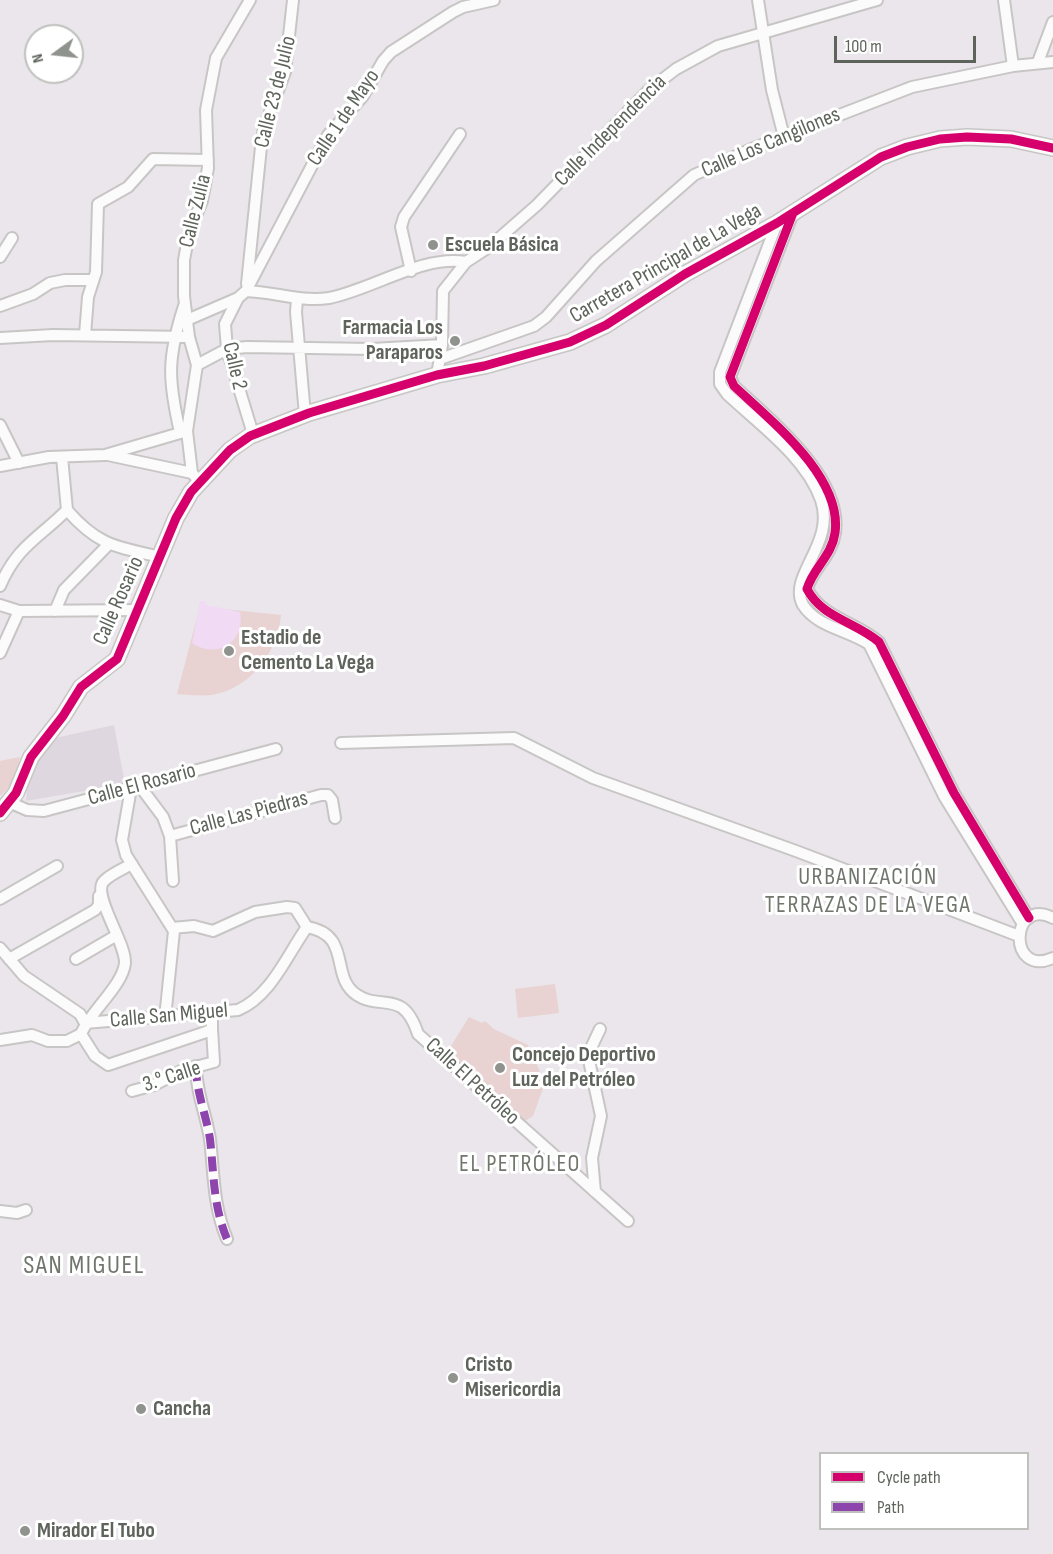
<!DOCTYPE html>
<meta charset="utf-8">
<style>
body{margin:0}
#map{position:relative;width:1053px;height:1554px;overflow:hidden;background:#ebe6eb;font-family:"Sofia Sans Condensed",sans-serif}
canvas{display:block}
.legend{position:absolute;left:819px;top:1452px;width:210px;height:78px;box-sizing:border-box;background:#fff;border:2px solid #bfc1bd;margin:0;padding:8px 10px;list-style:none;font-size:18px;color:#5e645b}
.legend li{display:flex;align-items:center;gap:12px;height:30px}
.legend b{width:30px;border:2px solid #bfc1bd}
.north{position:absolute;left:24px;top:24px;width:60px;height:60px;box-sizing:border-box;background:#fff;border:2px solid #bfc1bd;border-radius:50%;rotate:255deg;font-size:16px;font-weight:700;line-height:24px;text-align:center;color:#5e645b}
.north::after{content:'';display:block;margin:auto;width:21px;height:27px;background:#8f928d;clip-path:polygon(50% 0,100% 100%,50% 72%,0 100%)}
.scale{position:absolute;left:834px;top:36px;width:142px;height:27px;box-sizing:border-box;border:3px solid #5e645b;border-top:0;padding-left:8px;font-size:18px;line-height:21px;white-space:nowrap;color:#5e645b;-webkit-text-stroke:4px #fff;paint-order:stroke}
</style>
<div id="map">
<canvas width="1053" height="1554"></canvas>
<ul class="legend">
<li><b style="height:8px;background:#d6006c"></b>Cycle path</li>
<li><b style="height:8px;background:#8e44ad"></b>Path</li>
</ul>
<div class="north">N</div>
<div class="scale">100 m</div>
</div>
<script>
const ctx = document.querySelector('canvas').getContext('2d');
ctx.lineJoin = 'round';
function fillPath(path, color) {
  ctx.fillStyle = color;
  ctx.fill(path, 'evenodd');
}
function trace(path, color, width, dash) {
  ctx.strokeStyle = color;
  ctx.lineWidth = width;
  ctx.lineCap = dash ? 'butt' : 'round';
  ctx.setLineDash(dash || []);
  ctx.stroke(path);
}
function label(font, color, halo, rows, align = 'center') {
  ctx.font = font + ' "Sofia Sans Condensed",sans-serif';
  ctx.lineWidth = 6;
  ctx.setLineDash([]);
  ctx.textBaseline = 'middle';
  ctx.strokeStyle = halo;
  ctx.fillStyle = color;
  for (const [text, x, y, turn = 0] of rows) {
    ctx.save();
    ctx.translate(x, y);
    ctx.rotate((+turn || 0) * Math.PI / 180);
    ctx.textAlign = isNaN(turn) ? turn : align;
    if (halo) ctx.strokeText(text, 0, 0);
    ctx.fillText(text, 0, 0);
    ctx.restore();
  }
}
fillPath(new Path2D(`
 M114,725L125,784L26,801L28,779L34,764L55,738Z`), '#dfd7df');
fillPath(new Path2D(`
 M214,608L281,615C278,653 250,689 211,695C200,696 188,695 177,694L196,621L198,616Z
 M20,757C17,773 13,786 0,796V761Z
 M555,984L559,1013L518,1018L515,989Z
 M469,1017L482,1023L485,1021L494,1029L528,1045L545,1083L533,1116L519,1125L446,1054Z`), '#e8d2d2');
fillPath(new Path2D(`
 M200,601H205L207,605L240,612C246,642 217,660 192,643Z`), '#f0daf4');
const street = new Path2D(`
 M758,0L772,90L784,137
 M1004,0L1013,66
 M1038,62L1053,22
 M793,213L730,377L734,386C770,420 843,477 835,533C832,556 813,568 807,589C822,618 856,622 879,642L954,793L1029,918
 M777,223L720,372V384L727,394C759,424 806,457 821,500C836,544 787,576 803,605C817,627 848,630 869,644L944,796L1023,924
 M0,257L12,238
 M411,271L401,227L404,217L460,134
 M247,284L261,147L264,128L285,72L293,0
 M246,291C275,292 300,302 329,298C371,290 424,254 466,262
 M238,298L225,324L227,349L253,434
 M297,299L296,312L305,415
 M0,306L33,294L50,283L65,280H93
 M187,320L238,298L246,291L328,135L363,96L383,61L391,52L453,12L463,7L494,0
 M85,335L88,297L96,272L98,204L128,187L153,159L208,160
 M0,338L53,335L189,337
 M440,359L534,326L546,317L596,261L694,175L749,150L912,87L1013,66L1053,62
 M197,365L227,349L247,347L372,349L442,345
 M437,375L442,345L443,291L466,262L489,247L537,205L650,89L676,69L718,46L877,0
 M0,425L19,463
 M180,432C168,380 167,358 184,306
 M108,455L192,473
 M0,466L49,457L105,455L187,431
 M200,482L192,473L187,431L197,365L189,337L184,296V260L189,233L202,201L208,168L206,110L216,58L250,0
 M67,510C98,546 117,547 161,557
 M0,586C17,546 39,538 67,510L62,457
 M0,605L19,611L138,610
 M55,611L64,590L108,545
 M0,653L19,611
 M341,743L514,738L593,778L796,851L1019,936
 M139,785L163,817L170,836L321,795H328L332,800L335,818
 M131,788L122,840L126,855L174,931L165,1018
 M9,802L27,810L44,811L276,749
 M170,836L173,881
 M0,899L57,866
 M1053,918C1010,896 1007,978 1053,958
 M307,927C353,935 329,977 357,995C381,1011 403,988 418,1034L628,1221
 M172,928L194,926L213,931L255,912L287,907L295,908L307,927
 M0,948L24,976L80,1014L85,1023
 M9,959L95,910L99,905V896
 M76,959L117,935
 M85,1023L238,1010C271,996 287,955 307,927
 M81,1034L95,1056L108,1065L206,1032L212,1029V1012
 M0,1040L32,1035L48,1041H67L81,1034C90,1012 123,985 125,963C126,942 91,894 104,881C111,874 123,869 132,864
 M196,1066C196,1092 206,1114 210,1139C214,1174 213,1206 227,1239
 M132,1091L154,1085L181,1071L214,1062L212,1029
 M595,1192L592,1158L601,1116L590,1065L592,1046L600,1029
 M0,1211L17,1213L26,1210`);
const secondary = new Path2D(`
 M0,813L16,793L31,757L63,716L81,687L117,659L176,518L191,492L230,450L250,436L309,413L437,375L484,366L570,342L606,325L685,274L777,223L881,157L907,147L940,139L967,137L1011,139L1053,148`);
trace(street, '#c7c6c5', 14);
trace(secondary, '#c6c6c5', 18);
trace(street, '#fcfbfc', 10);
trace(secondary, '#fcfbfc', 15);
trace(new Path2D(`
 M196,1066C196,1092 206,1114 210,1139C214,1174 213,1206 227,1239`), '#8e44ad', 8, [15, 8]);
trace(new Path2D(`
 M793,213L730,377L734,386C770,420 843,477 835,533C832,556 813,568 807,589C822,618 856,622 879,642L954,793L1029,918
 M0,813L16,793L31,757L63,716L81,687L117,659L176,518L191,492L230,450L250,436L309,413L437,375L484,366L570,342L606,325L685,274L777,223L881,157L907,147L940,139L967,137L1011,139L1053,148`), '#d6006c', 9);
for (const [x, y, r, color] of [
 [433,245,6,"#8f928d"],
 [455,341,6,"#8f928d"],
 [229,651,6,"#8f928d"],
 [500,1068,6,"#8f928d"],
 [453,1378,6,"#8f928d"],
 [141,1409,6,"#8f928d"],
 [25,1531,6,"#8f928d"]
]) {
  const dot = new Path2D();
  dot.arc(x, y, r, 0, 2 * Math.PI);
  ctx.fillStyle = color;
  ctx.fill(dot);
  trace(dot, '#fff', 2);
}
label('22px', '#5e645b', '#fff', [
 ["Calle 23 de Julio",276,92,-76],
 ["Calle 1 de Mayo",344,118,-56],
 ["Calle Independencia",611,131,-45],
 ["Calle Los Cangilones",771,143,-23],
 ["Calle Zulia",196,211,-76],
 ["Carretera Principal de La Vega",666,264,-30],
 ["Calle 2",234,366,77],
 ["Calle Rosario",119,601,-66],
 ["Calle El Rosario",142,785,-15],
 ["Calle Las Piedras",249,814,-15],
 ["Calle San Miguel",169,1016,-5],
 ["3.° Calle",172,1077,-18],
 ["Calle El Petróleo",472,1082,42]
]);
label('bold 22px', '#5e645b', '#fff', [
 ["Escuela Básica",445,245],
 ["Farmacia Los",443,328,"right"],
 ["Paraparos",443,353,"right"],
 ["Estadio de",241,638],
 ["Cemento La Vega",241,663],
 ["Concejo Deportivo",512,1055],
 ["Luz del Petróleo",512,1080],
 ["Cristo",465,1365],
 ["Misericordia",465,1390],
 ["Cancha",153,1409],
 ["Mirador El Tubo",37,1531]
], 'left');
ctx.letterSpacing = '1.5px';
label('24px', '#70766c', '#fff', [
 ["URBANIZACIÓN",868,878],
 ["TERRAZAS DE LA VEGA",868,906],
 ["EL PETRÓLEO",520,1165]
]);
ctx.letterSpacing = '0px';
ctx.letterSpacing = '1.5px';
label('26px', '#70766c', '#fff', [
 ["SAN MIGUEL",84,1266]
]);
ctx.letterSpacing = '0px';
</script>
